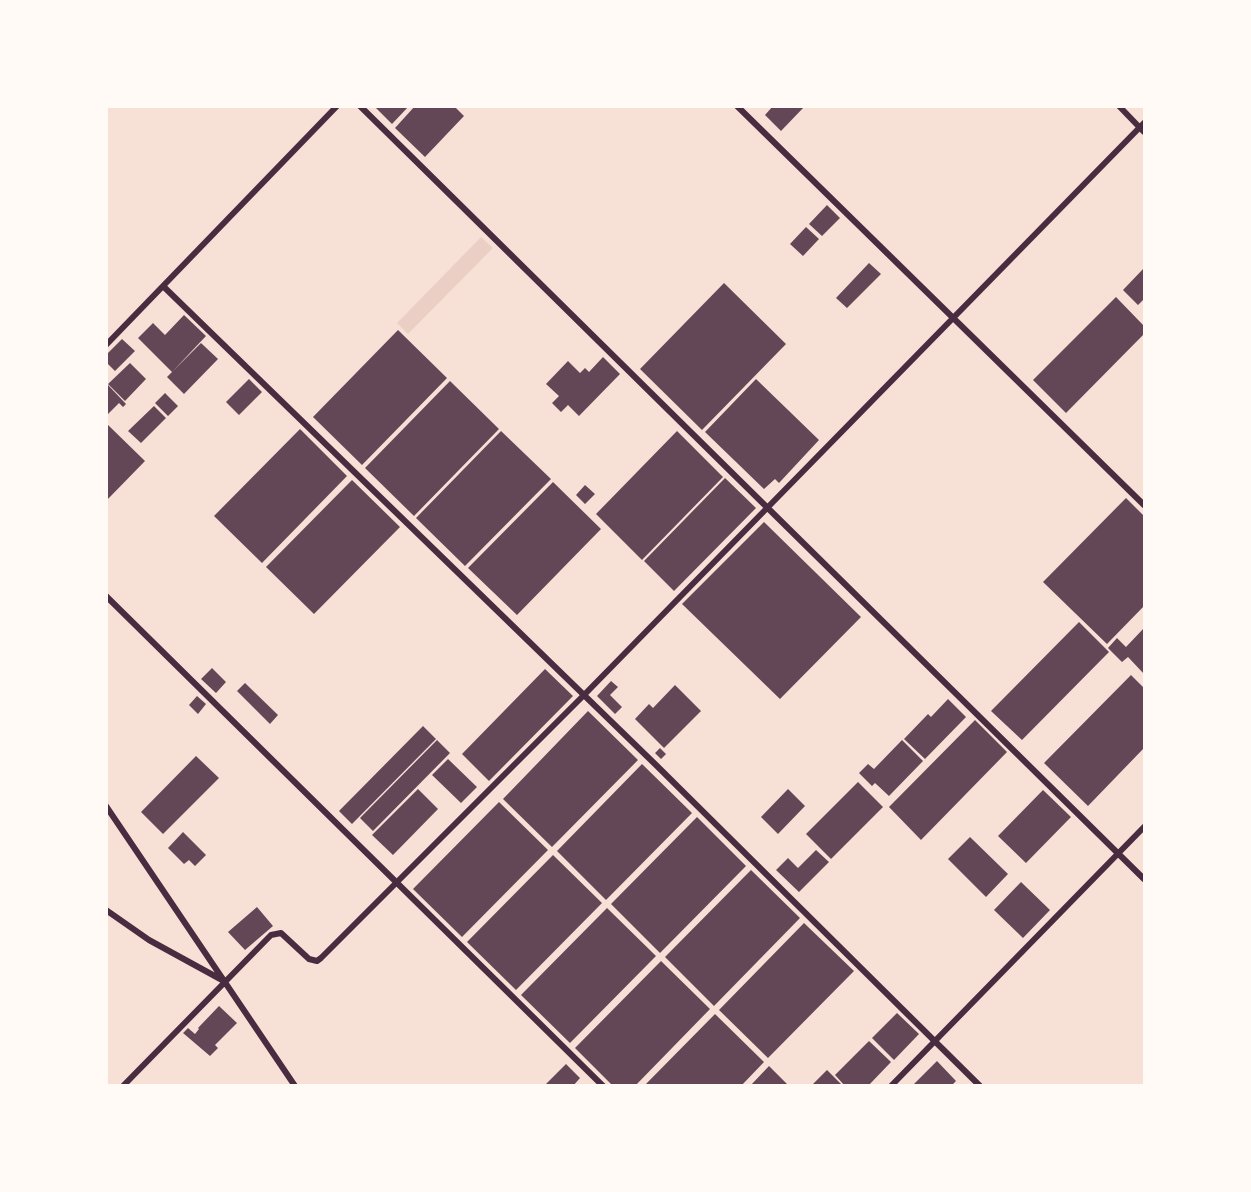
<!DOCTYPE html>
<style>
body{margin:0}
#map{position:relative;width:1251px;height:1192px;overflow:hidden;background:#f7e1d7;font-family:Signika,sans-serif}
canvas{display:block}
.frame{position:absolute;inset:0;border:108px solid #fffaf5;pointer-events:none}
</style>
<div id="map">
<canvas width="1251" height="1192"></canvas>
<div class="frame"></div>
</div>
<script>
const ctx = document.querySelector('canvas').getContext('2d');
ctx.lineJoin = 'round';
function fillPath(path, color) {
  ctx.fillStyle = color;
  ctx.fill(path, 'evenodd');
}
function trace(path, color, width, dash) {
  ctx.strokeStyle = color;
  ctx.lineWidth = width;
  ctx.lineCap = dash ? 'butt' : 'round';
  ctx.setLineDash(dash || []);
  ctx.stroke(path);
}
fillPath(new Path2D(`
 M481,237L493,248L408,334L397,323Z`), '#ebcfc5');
fillPath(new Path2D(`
 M374,106H409L392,124Z
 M415,106H454L464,116L425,157L395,128Z
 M773,106H805L781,131L765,115Z
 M827,205L840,218L822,236L809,224Z
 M806,227L819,239L803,256L790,244Z
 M869,263L881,274L847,308L836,298Z
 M1144,268V299L1138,305L1123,290Z
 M724,283L786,344L702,430L640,369Z
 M1116,297L1144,326V334L1066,413L1033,380Z
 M184,315L206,336L172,372L138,338L153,323L165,335Z
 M398,330L447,378L362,465L313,417Z
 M122,339L135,351L115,371L106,362V355Z
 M201,343L218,359L184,394L167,377Z
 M603,357L620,374L579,416L568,405L561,412L552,403L559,396L546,384L568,361L580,373L585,368L589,372Z
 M130,363L146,379L125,401L108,384Z
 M249,379L262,392L239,415L226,402Z
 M756,379L819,440L779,483L775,479L764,489L705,432Z
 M450,381L499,429L414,516L365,468Z
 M108,385L126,404L123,407L119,403L108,414Z
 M165,393L178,406L168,416L155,403Z
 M154,406L166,418L141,443L128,431Z
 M106,423L145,461L106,501Z
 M300,429L347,476L262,563L214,516Z
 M501,431L551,479L465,566L416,518Z
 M677,431L723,477L642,560L596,514Z
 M725,478L756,508L674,591L644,561Z
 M352,480L400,527L314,614L266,567Z
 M553,482L601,529L517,615L468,568Z
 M585,485L595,494L585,504L576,495Z
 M1126,498L1144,516V606L1107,644L1043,582Z
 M764,522L861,617L780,699L682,604Z
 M1079,622L1109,652L1022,740L991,711Z
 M1144,628V674L1128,657L1122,662L1108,648L1117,638L1126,647Z
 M212,668L226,682L216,693L201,679Z
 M545,669L573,696L489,781L462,754Z
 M1131,675L1144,688V748L1088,806L1044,763Z
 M611,681L618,687L610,695L622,707L615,714L597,696Z
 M245,683L278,715L270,724L237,691Z
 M675,685L701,711L664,748L635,719L649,704L653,708Z
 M197,696L206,704L198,714L189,705Z
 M948,699L966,717L925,759L904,739L928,714L931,717Z
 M588,711L638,760L552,847L503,799Z
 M975,720L1007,752L921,840L889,807Z
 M423,726L436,739L352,824L339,811Z
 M437,740L450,753L373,831L360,818Z
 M902,740L923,761L889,796L875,783L872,786L859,773L868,764L874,769Z
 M660,748L666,754L661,759L655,753Z
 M196,756L219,778L163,834L141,812Z
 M448,759L477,787L461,803L432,775Z
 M642,764L692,813L606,900L557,851Z
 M858,782L883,807L831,859L806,834Z
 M418,789L438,809L393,855L372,835Z
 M788,789L805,806L778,834L761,817Z
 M1043,790L1071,817L1026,863L998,836Z
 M499,802L548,850L462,937L413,889Z
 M697,817L746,866L660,953L611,904Z
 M183,832L206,855L195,866L189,860L184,864L168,848Z
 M970,837L1008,874L986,897L948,859Z
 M816,850L829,862L799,892L776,870L788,858L798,868Z
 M553,855L602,903L516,990L467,942Z
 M751,870L800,918L714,1006L665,957Z
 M1021,882L1050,910L1023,938L994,910Z
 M257,907L273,926L245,950L228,932Z
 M607,908L656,956L570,1043L521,995Z
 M804,923L854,971L768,1058L719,1010Z
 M661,961L710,1009L635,1086H613L575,1048Z
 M219,1006L237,1023L215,1045L218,1048L210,1056L183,1033L188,1028L195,1034L199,1029L198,1028Z
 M897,1013L919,1034L894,1060L872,1038Z
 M715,1014L764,1062L741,1086H644Z
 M869,1041L891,1062L868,1086H845L835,1075Z
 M937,1061L956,1081L951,1086H912Z
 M566,1064L580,1078L573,1086H544Z
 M769,1066L789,1086H750Z
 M827,1070L843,1086H811Z`), '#644757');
trace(new Path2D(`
 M360,106L1144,879
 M737,106L1144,505
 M1119,106L1144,132
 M164,287L657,766L980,1086
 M106,345L337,106
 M106,596L603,1086
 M106,806L295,1086
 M106,910L149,940L222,980
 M123,1086L271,935L281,933L309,959L317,961L321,958L584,695L1144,123
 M891,1086L1144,827`), '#4a2c40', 6);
</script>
